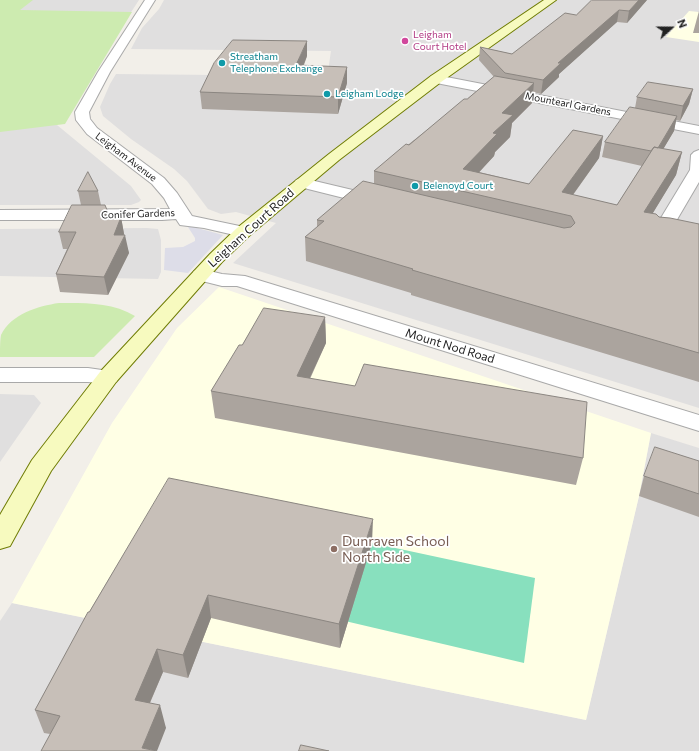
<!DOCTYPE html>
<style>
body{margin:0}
#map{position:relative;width:699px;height:751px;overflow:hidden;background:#f2efe9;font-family:Commissioner,sans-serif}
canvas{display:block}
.north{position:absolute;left:651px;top:8px;width:40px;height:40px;-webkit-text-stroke:3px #fff;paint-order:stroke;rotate:69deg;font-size:11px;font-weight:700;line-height:16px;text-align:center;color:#222}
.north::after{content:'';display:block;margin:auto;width:14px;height:18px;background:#222;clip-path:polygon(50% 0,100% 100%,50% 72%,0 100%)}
</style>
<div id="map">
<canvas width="699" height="751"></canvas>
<div class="north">N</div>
</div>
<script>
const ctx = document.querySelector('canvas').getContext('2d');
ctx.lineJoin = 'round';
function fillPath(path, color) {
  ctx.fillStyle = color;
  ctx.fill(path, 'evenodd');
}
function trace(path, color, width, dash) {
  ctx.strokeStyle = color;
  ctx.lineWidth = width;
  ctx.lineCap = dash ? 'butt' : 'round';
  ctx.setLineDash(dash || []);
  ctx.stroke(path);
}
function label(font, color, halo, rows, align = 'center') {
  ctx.font = font + ' Commissioner,sans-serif';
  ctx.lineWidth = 3.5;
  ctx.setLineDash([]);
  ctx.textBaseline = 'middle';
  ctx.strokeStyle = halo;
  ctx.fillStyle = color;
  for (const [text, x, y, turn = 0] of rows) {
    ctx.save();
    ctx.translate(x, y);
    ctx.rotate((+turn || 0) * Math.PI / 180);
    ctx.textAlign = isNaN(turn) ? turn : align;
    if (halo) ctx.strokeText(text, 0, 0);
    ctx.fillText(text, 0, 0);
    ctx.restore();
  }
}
fillPath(new Path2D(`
 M0,0H139L57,125L131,186L141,200L139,202L131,205H0Z
 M164,0H699V408L233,263L276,223L236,212L221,214L208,209L187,181L174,169L131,139L103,116L100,107L110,84L116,74L217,75L327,78L331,51L131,49L142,28L159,9Z
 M147,228L158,229L161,240V272L158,279L0,276V229Z
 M0,394L34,395L41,403L0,462Z
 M651,433L699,448V751H0V621L12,603L586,720L639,496Z`), '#e0dfdf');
fillPath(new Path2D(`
 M689,11L699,12V42L666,37Z
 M219,287L651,433L639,496L586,720L12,603L112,423L177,328Z`), '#ffffe5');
fillPath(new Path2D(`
 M0,0H33L20,10L132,12L65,124L0,132Z
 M59,303C85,303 112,302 135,316L94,357H0C0,351 0,340 1,335C11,314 38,306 59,303Z`), '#cdebb0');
fillPath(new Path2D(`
 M372,543L535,578L524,663L345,621Z`), '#88e0be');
fillPath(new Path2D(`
 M190,226L223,235L188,273L164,270L165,248L183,247L195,241V238L188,227Z`), '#dddde8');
const street = new Path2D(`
 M145,0H155L110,72L89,112L90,119L97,128L164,178L177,193L192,216L249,228L252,232L249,236L243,237L204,228L180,225L176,219L162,220H0V210L170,209L164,198L152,184L87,134L76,120L75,112L98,72Z
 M436,75L699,126V134L431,82L430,79L431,76Z
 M699,150V182L665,240L659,241L653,240L650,236L690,170L691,155L694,152Z
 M302,178L382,197L384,201L382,205L376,206L296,186L294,183L296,180Z
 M201,269L222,274L245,276L699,415V431L237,286H222L194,279L192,275L194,271Z
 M0,368H88L116,372L119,377L116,382L108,384L88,382H0Z`);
const secondary = new Path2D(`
 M544,0H556L441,82L339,160L249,236L222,262L116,382L51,471L10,546L0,549V515L32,460L100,372L210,254L237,228L329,154L431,76Z`);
trace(street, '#a9a9a9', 2);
trace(secondary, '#707d05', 2);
fillPath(street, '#fff');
fillPath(secondary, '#f7fabf');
fillPath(new Path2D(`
 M647,0L627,23L617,22L559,74V77L541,94L533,92L532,103L512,123L510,137L495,152L494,156L479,172L529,184L603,136L599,158L573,195L617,205L642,166L602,157L605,142L635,108L637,97L693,89L689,104L680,121L676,120L674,131L663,149L682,152L676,175L652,214L659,217L699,224V382L411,295V293L306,261L305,237L317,227V220L374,183V171L467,99L494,77L479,60L480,47L512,54L576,15Z
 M699,11V33H693Z
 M307,56L304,65L347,83L338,114L202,109L200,92Z
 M78,191H98L101,205L109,217H121L124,234L123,235L129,253L108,295L60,292L56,274L67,249H63L59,232L81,205Z
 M325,317L326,343L310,379L583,458L576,485L215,418L211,391L242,345Z
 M699,461V517L639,496L644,476Z
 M372,543L340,648L211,618L188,678L163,672L150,703L166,728L50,734L44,733L35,710L89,612Z`), '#aba49e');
fillPath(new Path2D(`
 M639,0H647L627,23L629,11Z
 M619,10L617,22L559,74V77L541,94L543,80L558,63Z
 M307,41V56L297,81L296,65Z
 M347,67V83L338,114V97Z
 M534,83L532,103L512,123L510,137L495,152L494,156L461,192L463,169L493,133L502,113Z
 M693,89L689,104L680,121L683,106Z
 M677,116L674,131L652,168L656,152Z
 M603,136L599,158L559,214L562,192Z
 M682,152L676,175L639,236L644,212Z
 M107,210L111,226L103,217Z
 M121,217L124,234L118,251L125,235L129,253L108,295L104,277L114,235Z
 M325,317L326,343L298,403L297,376Z
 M373,519L372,543L340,648L339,624Z
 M208,595L211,618L188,678L183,655Z
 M157,649L163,672L141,723L135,700Z
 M160,705L166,728L157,751L142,748Z`), '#8b8681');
const building = new Path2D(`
 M592,0H639L629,11L619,10L558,63H561L543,80L505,73L480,47L512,54L565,13L576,15Z
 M233,40L307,41L296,65L347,67L338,97L200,92L214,63Z
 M495,76L534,83L502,113L513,115L493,133L497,134L463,169L529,184L573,130L603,136L562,192L617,205L654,147L682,152L644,212L656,214L659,217L670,218L699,224V353L412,270L413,269L305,237L324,221L317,220L363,181L564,228L571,227L575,223L571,216L374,171L406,144L409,145L464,99H467Z
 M648,82L693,89L683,106L637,97Z
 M630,107L677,116L658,148L654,147L651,151L605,142Z
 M88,172L98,191H78Z
 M72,205H105L107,210L103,217H121L114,235H125L104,277L56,274L76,232H59Z
 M264,308L325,317L297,376L355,386L364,364L587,402L583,458L211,391L239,345H242Z
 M655,447L699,461V494L644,476Z
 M169,478L373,519L339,624L208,595L183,655L157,649L135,700L160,705L142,748L157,751H41L60,716L35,710L88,612H89Z
 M301,745L329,751H299Z`);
fillPath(building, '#c7bfb8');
trace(building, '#8b8681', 1);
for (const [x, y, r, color] of [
 [405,41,4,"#d1479c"],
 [222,63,4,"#0f9aa8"],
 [327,94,4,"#0f9aa8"],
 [415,186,4,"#0f9aa8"],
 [334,549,4,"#8d6e63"]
]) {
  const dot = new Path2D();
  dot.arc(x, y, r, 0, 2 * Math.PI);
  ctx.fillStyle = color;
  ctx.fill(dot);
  trace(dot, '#fff', 1.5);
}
label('10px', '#b23c85', '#fff', [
 ["Leigham",413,35],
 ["Court Hotel",413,47]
], 'left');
label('10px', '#0d838f', '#fff', [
 ["Streatham",230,57],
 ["Telephone Exchange",230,69],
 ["Leigham Lodge",335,94],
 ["Belenoyd Court",423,186]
], 'left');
label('10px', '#222', '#fff', [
 ["Mountearl Gardens",568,104,11],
 ["Leigham Avenue",126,157,37],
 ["Conifer Gardens",138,214,-2]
]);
label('12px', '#222', '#fff', [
 ["Leigham Court Road",251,228,-42],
 ["Mount Nod Road",450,346,17]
]);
label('14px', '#785e54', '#fff', [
 ["Dunraven School",342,541],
 ["North Side",342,557]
], 'left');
</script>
